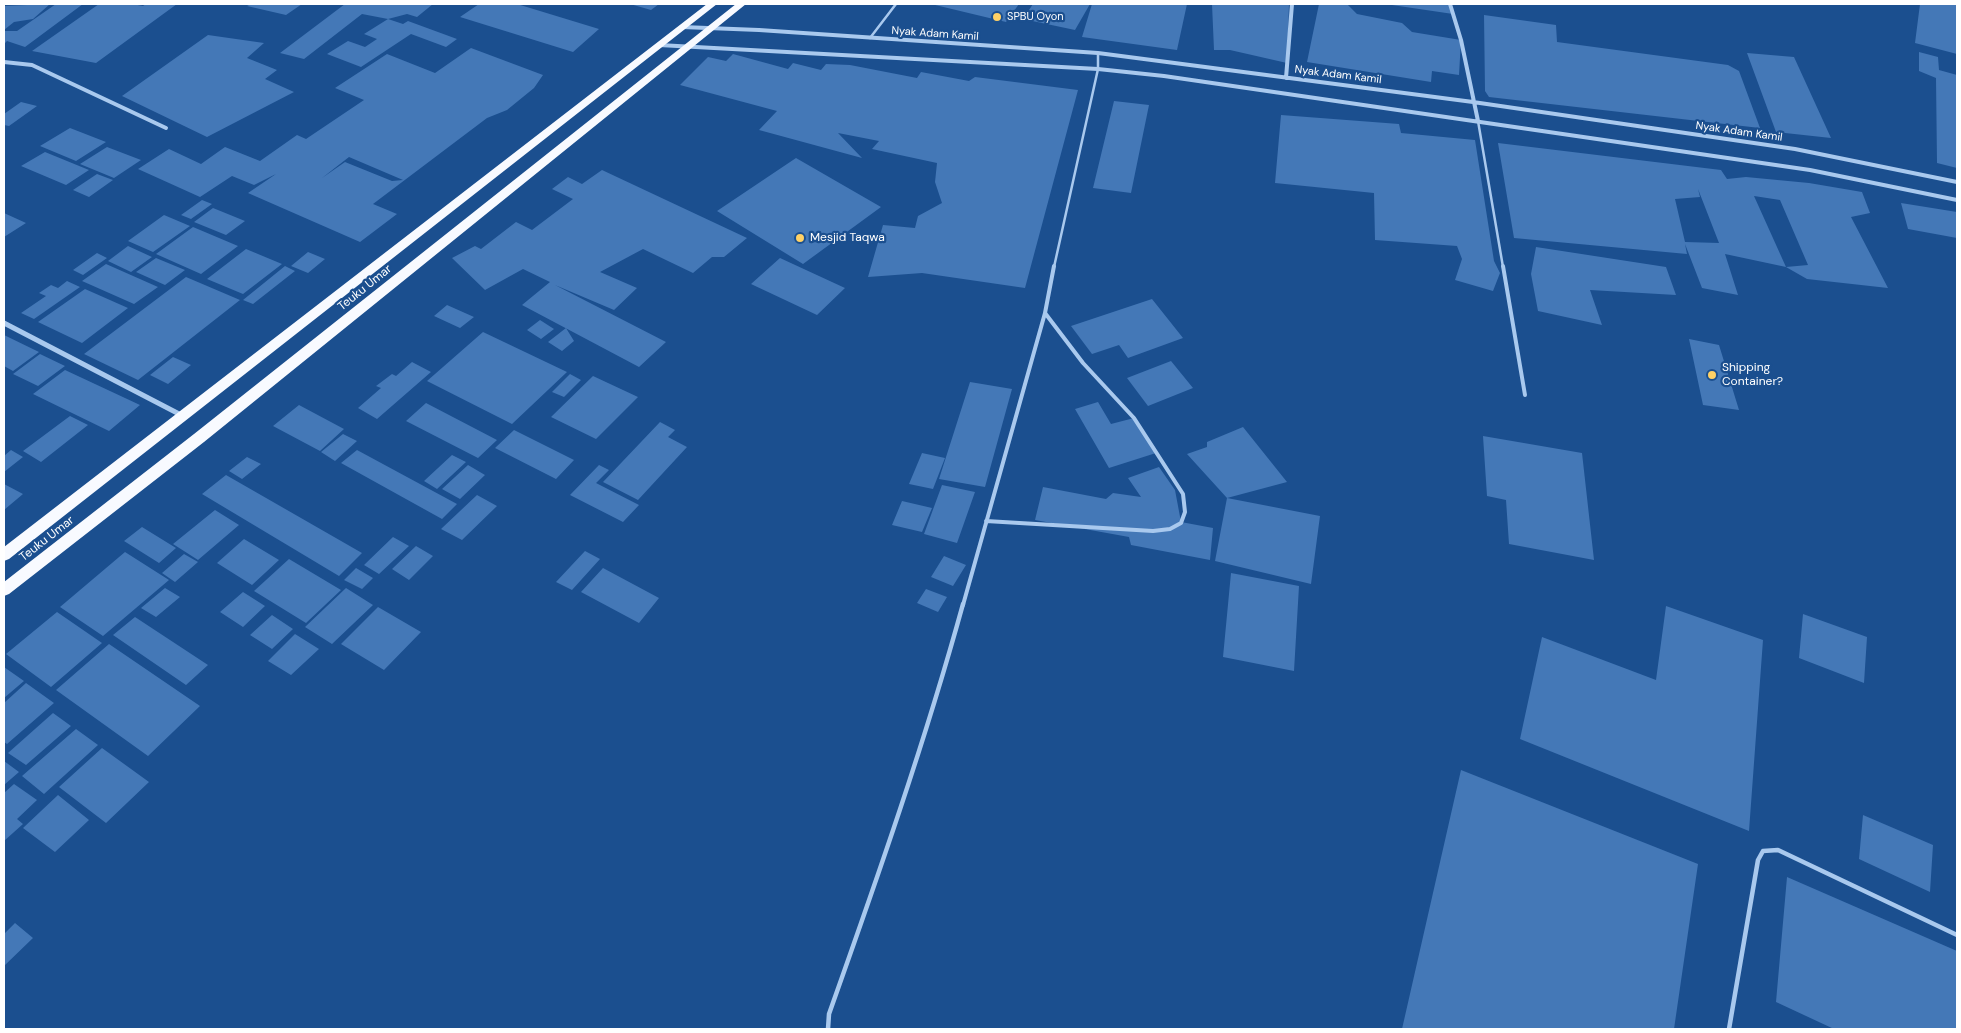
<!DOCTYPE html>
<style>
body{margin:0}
#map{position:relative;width:1961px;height:1033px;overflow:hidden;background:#1b4f8f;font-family:"DM Sans",sans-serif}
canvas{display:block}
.frame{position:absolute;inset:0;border:5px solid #fff;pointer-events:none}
</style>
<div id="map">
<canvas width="1961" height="1033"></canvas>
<div class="frame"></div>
</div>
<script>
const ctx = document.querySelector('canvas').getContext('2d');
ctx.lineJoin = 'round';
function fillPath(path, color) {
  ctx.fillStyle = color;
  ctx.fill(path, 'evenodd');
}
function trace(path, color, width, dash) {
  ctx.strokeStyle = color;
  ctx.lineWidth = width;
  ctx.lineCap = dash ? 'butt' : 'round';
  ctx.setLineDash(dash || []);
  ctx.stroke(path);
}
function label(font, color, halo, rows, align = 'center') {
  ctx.font = font + ' "DM Sans",sans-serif';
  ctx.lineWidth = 4.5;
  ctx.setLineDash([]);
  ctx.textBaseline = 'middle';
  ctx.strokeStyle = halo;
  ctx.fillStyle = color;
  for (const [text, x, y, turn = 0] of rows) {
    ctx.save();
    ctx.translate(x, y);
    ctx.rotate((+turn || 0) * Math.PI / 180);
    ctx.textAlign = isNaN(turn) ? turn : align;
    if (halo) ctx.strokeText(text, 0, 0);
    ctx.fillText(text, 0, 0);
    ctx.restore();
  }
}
fillPath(new Path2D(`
 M50,4L33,19L14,22L4,30V6Z
 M56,4H83L25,47L7,41L4,44V31H17Z
 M99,4H132L143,6L146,4H177L96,63L32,51Z
 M251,4H302L286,15L247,6Z
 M345,4H433L417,17L407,14L388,19L362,14L304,59L280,53Z
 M479,4H517L599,29L573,52L460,17Z
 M630,4H659L651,10Z
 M931,4H1019L1006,22Z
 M1033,4H1090L1075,30L1023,19Z
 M1092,4H1187L1177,50L1082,37Z
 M1212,4H1289L1287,63L1230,50H1214Z
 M1319,4H1347L1357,14L1402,23L1412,32L1461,40L1459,75L1432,71L1431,82L1307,62Z
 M1392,4H1450L1453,14L1392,5Z
 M1920,4H1957V54L1915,43Z
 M1484,15L1556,25L1557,42L1728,65L1739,71L1760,128L1489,97L1485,91Z
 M388,19L403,24L408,21L457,39L446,47L411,34L361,67L327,54L348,41L365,47L377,39L364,34Z
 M208,35L264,43L247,58L277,70L265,79L294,92L207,137L122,96Z
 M471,48L543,75L534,88L507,110L487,118L373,204L397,214L360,242L248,193L276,174L254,185L232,176L200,197L138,169L169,149L201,164L225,147L260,161L297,135L306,139L364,100L335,88L387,54L435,73ZM349,157L403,180L392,181L345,162L322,178Z
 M1919,52L1938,57L1939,70L1957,75V168L1937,163L1936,78L1919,71Z
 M1747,53L1794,57L1831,138L1776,132Z
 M733,54L788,69L793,63L821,70L826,64L850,65L917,78L921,72L969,81L975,77L1078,90L1025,288L922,273L868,277L883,225L915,228L918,216L942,203L935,182L937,163L872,149L879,141L838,133L862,158L759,130L777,111L680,85L708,57L726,61Z
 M1114,101L1149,105L1131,193L1093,188Z
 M21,102L37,106L9,126L4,125V114Z
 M1281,115L1399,124L1401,133L1475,140L1494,261L1500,273L1493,291L1455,280L1462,259L1457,246L1375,240L1374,193L1275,183Z
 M70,128L106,142L76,161L40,146Z
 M1498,143L1721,170L1727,179L1746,177L1809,183L1862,192L1870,213L1851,217L1888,288L1807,279L1786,267L1725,254L1738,295L1702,288L1685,244L1687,254L1514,238ZM1698,189L1719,243L1685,242L1675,199L1700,197ZM1754,196L1780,200L1808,265L1786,267Z
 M107,147L141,160L114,178L80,164Z
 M45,152L89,170L66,185L21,166Z
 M796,158L881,207L803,264L717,211Z
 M602,170L747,238L724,257H712L693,273L643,249L600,272L637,288L614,310L555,285L666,342L639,367L522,305L550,282L523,269L485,290L452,258L475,246L481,249L516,222L532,230L573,199L552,189L568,177L582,184Z
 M97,174L113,180L89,197L73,190Z
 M202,200L212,204L191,219L181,215Z
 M1901,203L1957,212V238L1908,229Z
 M213,208L245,221L226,235L194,222Z
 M4,213L26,223L4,237Z
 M164,215L190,226L153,252L128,241Z
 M193,227L238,246L201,274L156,254Z
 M128,246L152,257L131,272L108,261Z
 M1536,247L1666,267L1676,295L1590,290L1602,325L1538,311L1531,274Z
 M246,249L282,264L243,294L207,279Z
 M308,252L325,259L308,273L291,266Z
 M97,253L107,258L83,275L73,270Z
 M156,258L185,270L165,285L136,272Z
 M780,258L845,288L817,315L751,284Z
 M106,264L158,287L134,304L82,281Z
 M285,266L295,271L253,304L243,300Z
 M186,277L240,300L138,380L84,354Z
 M67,281L80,287L34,319L21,313L46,296L39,293L51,285L58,288Z
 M85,289L128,308L82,343L38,322Z
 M1152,299L1183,338L1128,358L1119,345L1092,354L1071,326Z
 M447,305L474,317L460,328L434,316Z
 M540,320L554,329L541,339L527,330Z
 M566,328L574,341L562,351L548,342Z
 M483,332L567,372L512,424L427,381Z
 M4,335L39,352L13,371L4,366Z
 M1689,339L1719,345L1739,410L1703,405Z
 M40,354L65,366L38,386L13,374Z
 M173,357L191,365L168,384L150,375Z
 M1171,361L1193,388L1148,406L1127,378Z
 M412,362L431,372L377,419L358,408L381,388L376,386L392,374L396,376Z
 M65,370L140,405L109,431L33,394Z
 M570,374L581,380L564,397L552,392Z
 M593,376L638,397L596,439L551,417Z
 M970,382L1012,389L985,487L939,479Z
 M1098,402L1111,424L1134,418L1156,453L1109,468L1075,409Z
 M426,403L497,440L478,458L406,421Z
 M299,405L344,429L320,451L273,426Z
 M70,416L88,425L41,462L23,451Z
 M660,422L675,430L668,437L687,447L638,500L603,482Z
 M1243,427L1287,482L1227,498L1187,454L1207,447V442Z
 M514,430L574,460L556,479L495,448Z
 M343,434L357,441L335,461L321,452Z
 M1483,436L1582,453L1594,560L1509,544L1506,500L1487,496Z
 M11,450L23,457L4,472V456Z
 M357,450L457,504L442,519L341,463Z
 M922,453L945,458L933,489L909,484Z
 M452,455L466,462L437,489L424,481Z
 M247,457L261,464L242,479L229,471Z
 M468,465L485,475L460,499L442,489Z
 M599,465L609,470L596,483L639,505L623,522L570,495Z
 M1159,467L1175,490L1181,522L1213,528L1210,560L1131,545L1129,537L1035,520L1043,487L1106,499L1113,493L1141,497L1128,478Z
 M226,475L362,553L339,576L202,494Z
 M4,484L23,494L4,510Z
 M942,485L975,492L957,543L924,534Z
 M477,495L497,506L462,540L441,529Z
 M1227,498L1320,516L1311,584L1215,561Z
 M902,501L932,508L922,532L892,525Z
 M215,510L239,525L198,560L173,544Z
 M142,527L176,548L159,563L124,541Z
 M393,537L409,546L379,574L364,565Z
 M244,539L279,560L252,585L217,563Z
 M416,546L433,556L409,580L392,569Z
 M585,551L600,559L572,590L556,582Z
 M125,552L169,580L103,636L60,607Z
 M184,554L198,562L175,582L162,573Z
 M944,556L966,565L953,586L931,577Z
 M289,559L341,590L306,623L254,591Z
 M356,568L373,578L362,589L344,580Z
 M603,568L659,598L639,623L581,592Z
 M1231,573L1299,586L1294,671L1223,657Z
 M165,588L180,597L156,617L141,608Z
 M346,588L373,605L332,644L305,627Z
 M926,589L947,597L938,612L917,603Z
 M243,592L265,606L243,627L220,612Z
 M1666,606L1763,640L1749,831L1520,739L1542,637L1656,680Z
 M378,607L421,632L384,670L341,644Z
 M57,612L102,643L51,687L6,654Z
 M1803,614L1867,637L1864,683L1799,658Z
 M272,615L293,629L272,649L250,635Z
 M135,617L208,665L186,685L113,635Z
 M295,634L319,649L291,675L268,661Z
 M109,644L200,706L148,756L56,690Z
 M4,667L24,681L4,698Z
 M26,683L54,703L7,744L4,742V703Z
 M53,713L71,726L26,765L8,753Z
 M76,729L98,745L44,794L22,776Z
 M102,748L149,782L106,823L59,787Z
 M4,761L19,772L4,785Z
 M1461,770L1698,864L1674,1029H1402Z
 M14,784L37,800L17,819L23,824L4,841V793Z
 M58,795L89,820L55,852L23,828Z
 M1863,815L1933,845L1930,892L1859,859Z
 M1787,877L1957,951V1029H1834L1776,1002Z
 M15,923L33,938L4,966V934Z`), '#4478b7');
trace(new Path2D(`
 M870,38L896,4
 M1478,121L1503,267
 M1054,267L1098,69V53`), '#a9c9ee', 2.5);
trace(new Path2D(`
 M1503,266L1525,395
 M986,521L1153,531L1170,529L1181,523L1185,512L1183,494L1134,418L1083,363L1045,313L1054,266
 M963,605L1045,313`), '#a9c9ee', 4);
trace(new Path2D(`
 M828,1029L829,1014C877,879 925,742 963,604
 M1729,1029L1758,860L1763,851L1778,850L1957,935`), '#a9c9ee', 4.5);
trace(new Path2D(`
 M1450,4L1461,40L1478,121
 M682,27L759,30L1098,53L1473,102L1795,149L1957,182
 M659,45L1098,69L1164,76L1810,170L1957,200
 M4,62L32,65L166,128
 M1286,78L1292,4`), '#a9c9ee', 4);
trace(new Path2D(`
 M4,323L183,416`), '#a9c9ee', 5);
fillPath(new Path2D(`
 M707,4H717L9,559L4,561V547Z
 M736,4H746L204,442L9,594L4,596V582L194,434Z`), '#f8faff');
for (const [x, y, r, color] of [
 [997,17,5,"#ffd166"],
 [800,238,5,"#ffd166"],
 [1712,375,5,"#ffd166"]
]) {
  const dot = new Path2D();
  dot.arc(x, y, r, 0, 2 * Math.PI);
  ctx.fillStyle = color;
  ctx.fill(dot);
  trace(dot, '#1b4f8f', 2);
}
label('11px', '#fff', '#1b4f8f', [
 ["SPBU Oyon",1007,17]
], 'left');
label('11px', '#fff', '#1b4f8f', [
 ["Nyak Adam Kamil",935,34,4],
 ["Nyak Adam Kamil",1338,75,7],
 ["Nyak Adam Kamil",1739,132,8]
]);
label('12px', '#fff', '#1b4f8f', [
 ["Mesjid Taqwa",810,238],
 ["Shipping",1722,368],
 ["Container?",1722,382]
], 'left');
label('12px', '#fff', '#1b4f8f', [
 ["Teuku Umar",365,288,-39],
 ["Teuku Umar",47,539,-38]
]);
</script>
